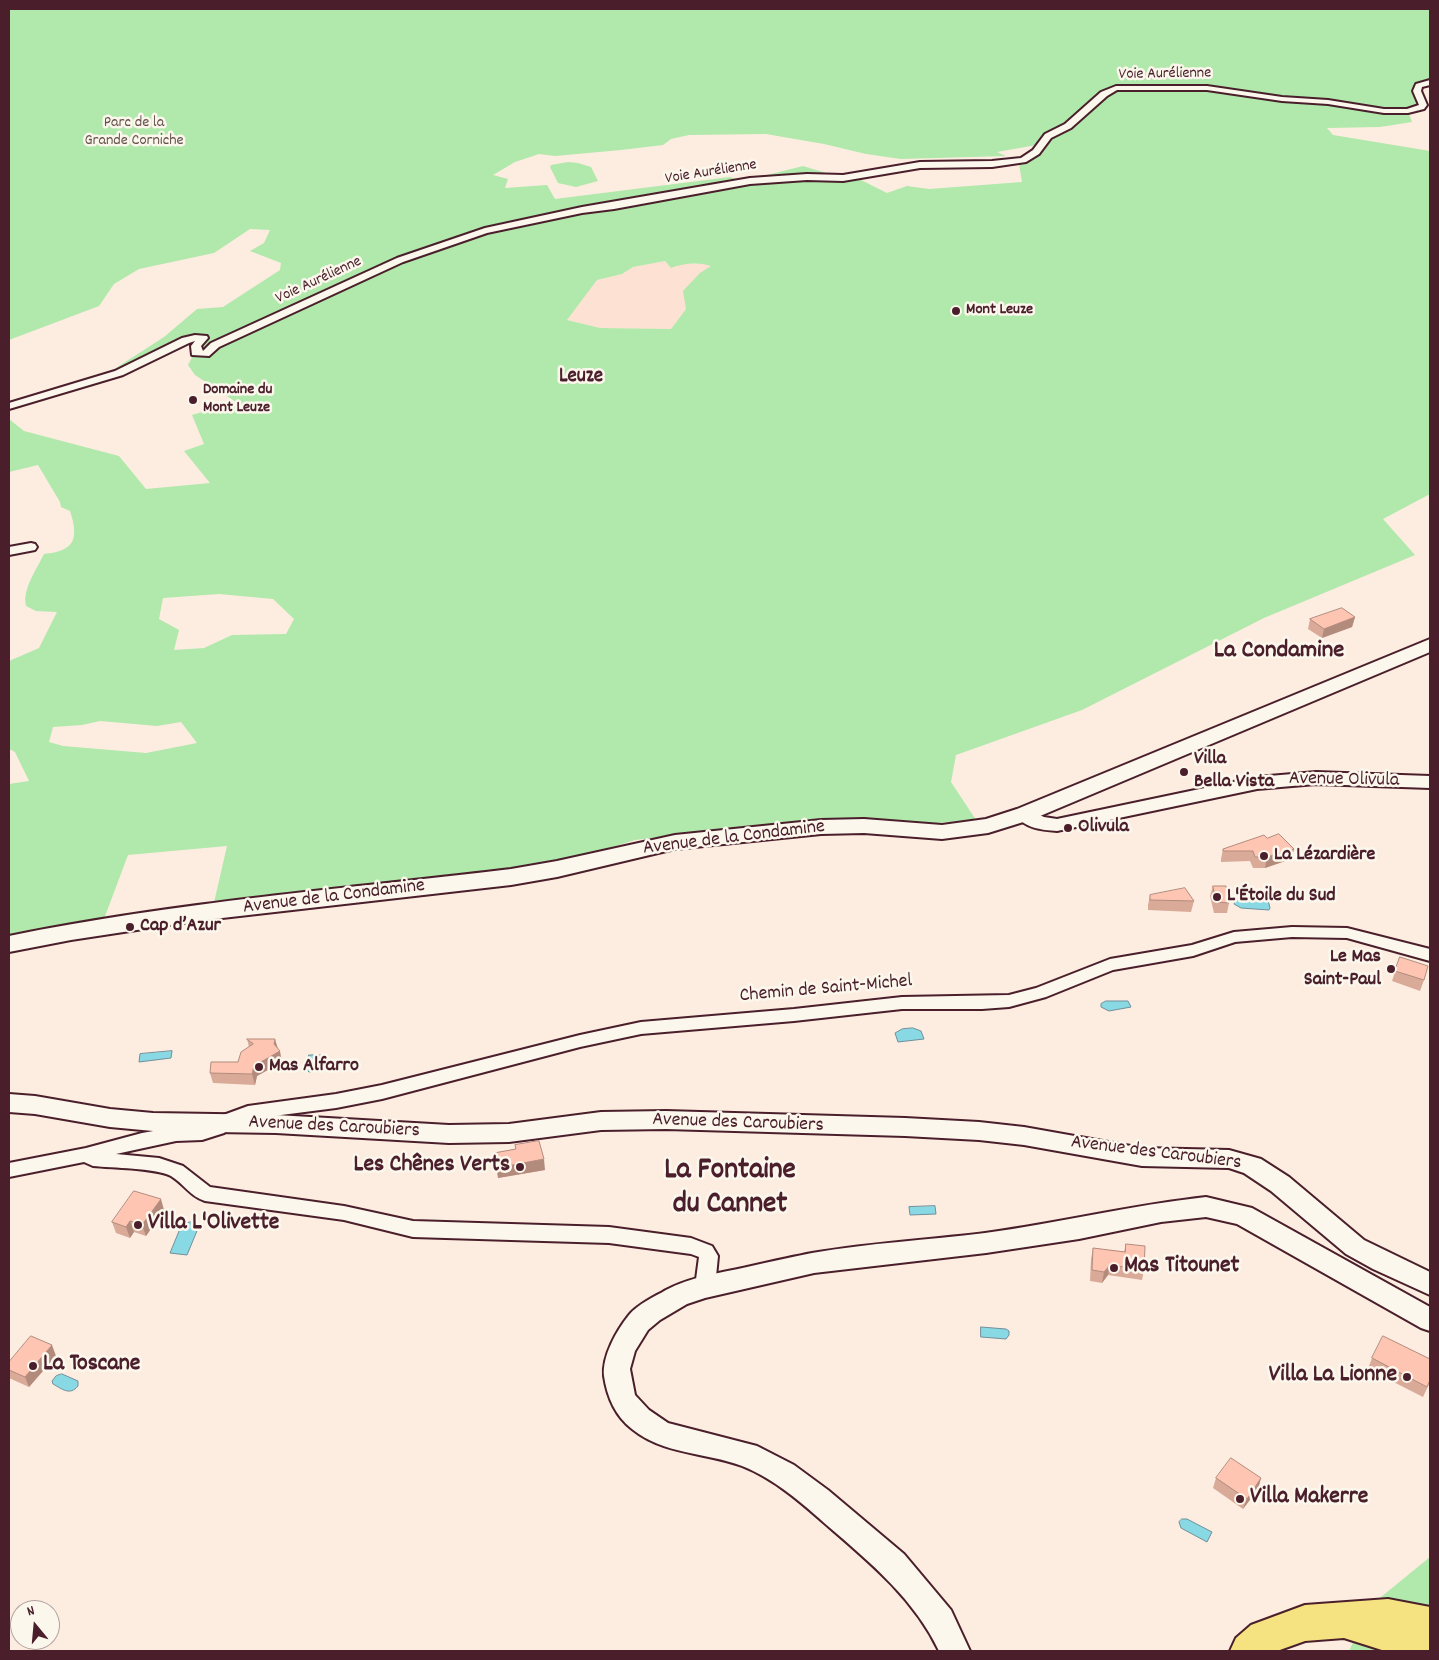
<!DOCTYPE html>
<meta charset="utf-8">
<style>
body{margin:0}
#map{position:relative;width:1439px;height:1660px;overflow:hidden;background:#fcede0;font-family:Dekko,sans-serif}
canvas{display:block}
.frame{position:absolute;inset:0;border:10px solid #4a1f2b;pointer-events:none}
.north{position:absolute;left:10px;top:1600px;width:50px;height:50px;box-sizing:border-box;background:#fbf7ec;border:1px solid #b4a19f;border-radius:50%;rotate:343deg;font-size:14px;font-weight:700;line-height:20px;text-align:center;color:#4a1f2b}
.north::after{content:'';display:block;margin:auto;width:18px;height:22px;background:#4a1f2b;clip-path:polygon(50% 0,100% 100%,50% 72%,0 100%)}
</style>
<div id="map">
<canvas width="1439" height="1660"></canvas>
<div class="frame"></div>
<div class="north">N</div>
</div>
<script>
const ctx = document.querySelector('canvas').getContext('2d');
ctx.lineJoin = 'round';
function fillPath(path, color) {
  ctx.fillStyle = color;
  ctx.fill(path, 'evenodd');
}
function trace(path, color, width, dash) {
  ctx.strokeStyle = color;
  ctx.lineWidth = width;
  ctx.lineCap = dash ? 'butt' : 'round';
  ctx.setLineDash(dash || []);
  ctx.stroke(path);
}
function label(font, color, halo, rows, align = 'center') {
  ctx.font = font + ' Dekko,sans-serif';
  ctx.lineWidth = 5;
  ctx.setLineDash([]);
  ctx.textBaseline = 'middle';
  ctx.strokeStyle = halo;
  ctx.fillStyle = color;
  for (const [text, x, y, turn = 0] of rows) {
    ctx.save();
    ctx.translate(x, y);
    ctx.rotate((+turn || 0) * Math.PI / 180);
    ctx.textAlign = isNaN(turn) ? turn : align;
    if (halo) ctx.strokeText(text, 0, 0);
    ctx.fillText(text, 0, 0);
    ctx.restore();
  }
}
fillPath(new Path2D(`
 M665,261L671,268L680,264H705L712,266L686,309L671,329L600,328L567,320L597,280L622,274L633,267Z`), '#fde1d2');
fillPath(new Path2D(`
 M9,9H1430V82L1419,86L1423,105L1408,111L1412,122L1380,127L1327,128L1333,135L1430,151V494L1383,519L1415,555L1264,618L1082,710L956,755L951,782L976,820L937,823L821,820L758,826L635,840L584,856L536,866L213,907L227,846L128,855L104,919L9,936V784L29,781L15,752L9,749V661L39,648L57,612L36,611L26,606C22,589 37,569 44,554C75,551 79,539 70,511L61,507L60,502L38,465L9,472V419L24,431L119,456L146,489L210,483L184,451L204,444L192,415L236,402L195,375L188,365L202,338L99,379L164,337L197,309L223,307L280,270L281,263L250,251L264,243L270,230L250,229L214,253L139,269L114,284L99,306L9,340ZM766,134L824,144L866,154L901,159L1006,156L997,152L1042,144L1035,152L1019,164L1022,182L929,189L907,186L887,193L861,180L843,178L803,166L743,181L730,177L555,199L547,185L505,188L508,179L493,175L515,162L539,154L555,156L621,150L663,145L671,139L689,135ZM665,261L671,268C683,263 699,262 711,266L700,273L683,291L686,309L671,329L600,328L567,320L597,280L622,274L633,267ZM219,594L273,599L294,619L286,634L232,635L204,648L174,650L179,630L159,619L163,598ZM100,721L157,726L181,722L197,743L146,753L63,746L49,742L53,727L82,725Z
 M568,162L578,163L591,167L598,181L576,187L558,183L550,167L551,165Z
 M1430,1557V1651H1349L1370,1606Z`), '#b1e8ab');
const water = new Path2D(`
 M1260,897L1268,900L1270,908L1269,910L1241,908L1234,904L1235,901L1240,899L1249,901Z
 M1106,1001H1128L1131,1007L1109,1011L1101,1007V1004Z
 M913,1028L921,1031L924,1039L898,1042L895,1033L902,1029Z
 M172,1051L171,1058L139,1062L140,1054Z
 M309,1055H323L320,1070L309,1072L307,1070Z
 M935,1206L936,1214L910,1215L909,1207Z
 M192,1222L194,1225L199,1226L187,1255L170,1253L182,1224Z
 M981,1327L1006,1329L1009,1331V1335L1006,1339L981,1337Z
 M62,1374L78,1381V1386C70,1396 62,1389 53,1384L52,1381L56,1376Z
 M1182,1519H1187L1212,1532L1207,1542L1181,1528L1179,1522Z`);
fillPath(water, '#89d9e4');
trace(water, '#708f9a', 1);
const minor = new Path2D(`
 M1430,80V85L1422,87L1421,91L1427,105L1424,109L1408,113H1384L1328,104L1282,101L1207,90H1117L1107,96L1071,128L1051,138L1039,154L1026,162L992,167L920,168L843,181L807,180L750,184L614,209L582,213L487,233L403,262L219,347L209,356L192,355L191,346L195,341L189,343L123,375L9,409V403L115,371L182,338L195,335L207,336L208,338L201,346L203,351L211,343L397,258L485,228L582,207L750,178L807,174L843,175L920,162L992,161L1021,158L1033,150L1045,134L1065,124L1101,92L1116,86H1207L1282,97L1328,100L1384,109H1407L1419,105L1413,91L1416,84Z
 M31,543L35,544L37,547L35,550L9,555V547Z
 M1292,927L1347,928L1430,949V961L1347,938L1292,937L1235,942L1193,956L1113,970L1046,997L1009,1007L982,1009H902L794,1021L641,1034L580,1047L382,1099L336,1108L250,1119L230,1127L224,1133L202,1140L176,1141L116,1154L159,1158L183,1166L210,1187L344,1206L413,1221L609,1227L691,1238L712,1246L718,1256L715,1287L712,1293L705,1295L698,1293L695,1287L699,1257L691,1254L609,1243L413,1237L344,1220L205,1201C191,1197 183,1183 171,1176C155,1168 112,1168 93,1166L84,1162L9,1177V1163L86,1148L142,1133L176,1127L202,1126L212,1123L218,1117L248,1106L336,1094L382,1085L580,1035L641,1022L794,1009L902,997L1009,995L1036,988L1110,959L1192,945L1234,932Z`);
const tertiary = new Path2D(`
 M1316,772L1430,776V788L1316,784L1257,789L1057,831C1041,830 1024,828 1015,814L1018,810L1025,808L1044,817L1057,819L1257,777Z
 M9,1094L35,1096L110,1109L153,1113L276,1115L449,1125L509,1124L601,1112L666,1111L905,1118L979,1122L1024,1127L1142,1148L1229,1150L1261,1159L1289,1177L1364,1240L1430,1272V1295L1373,1269L1346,1254L1271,1191L1244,1173L1229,1168L1142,1166L1024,1145L979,1140L905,1136L666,1129L601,1130L509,1142L449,1143L276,1133L153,1131L110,1127L35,1114L9,1112Z
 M1206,1197L1252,1208L1430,1307V1331L1421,1328L1237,1224L1206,1217L1161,1222L1079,1239L986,1253L814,1273L705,1298L687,1304L660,1320L648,1330L635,1351L630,1369L635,1395L649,1410L668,1423L757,1446L794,1465L828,1490L904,1554L951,1610L970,1651H939C915,1600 871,1563 829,1527C803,1504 775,1479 742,1466C705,1452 664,1455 632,1429C615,1416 607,1396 604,1376C602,1356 617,1330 629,1315C638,1304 654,1297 666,1290C690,1277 720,1273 747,1267C769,1262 791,1257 812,1253C869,1243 928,1240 985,1233C1059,1223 1132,1205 1206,1197Z`);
const secondary = new Path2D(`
 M1430,639V652L1033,819L988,833L942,839L864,833L821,834L675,849L557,877L511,885L196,921L71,940L9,952V936C175,902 343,889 511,869L557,861L675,835L821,820L864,819L942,825L986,819L1017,809Z`);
const primary = new Path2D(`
 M1388,1599L1430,1607V1651H1385L1344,1638L1305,1641L1277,1651H1230L1236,1638L1251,1625L1305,1605Z`);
trace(minor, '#4a1f2b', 4);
trace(tertiary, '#4a1f2b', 4);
trace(secondary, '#4a1f2b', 4);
trace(primary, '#4a1f2b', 4);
fillPath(minor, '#fbf7ec');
fillPath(tertiary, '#fbf7ec');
fillPath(secondary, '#fbf7ec');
fillPath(primary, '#f5e382');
fillPath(new Path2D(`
 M1355,617L1352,627L1322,638L1308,629L1310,619Z
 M1267,838L1294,849L1291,859L1265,868H1253L1250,861L1221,862V859L1223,849Z
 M1213,886L1229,903L1227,913H1214L1210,896Z
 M1150,895L1194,901L1191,912L1148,910V905Z
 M1400,957L1424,980L1420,991L1392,981Z
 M247,1039L277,1048L282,1062L257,1076L255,1085L213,1083L210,1073L238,1062L249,1047Z
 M515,1145L545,1170L498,1178L494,1153L516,1149Z
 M164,1210L146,1236L134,1232L130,1238L116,1233L112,1222Z
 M1126,1244L1144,1270L1142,1280L1108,1275L1102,1283L1090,1281L1091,1259L1093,1248L1124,1252Z
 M56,1356L29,1387L9,1378V1362Z
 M1372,1358L1430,1359V1382L1423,1397L1368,1369Z
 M1216,1478H1261L1258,1489L1243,1509L1213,1488Z`), '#daaa99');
fillPath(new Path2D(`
 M1355,617L1352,627L1322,638L1324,629Z
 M1294,849L1291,859L1265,868L1267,857Z
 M275,1039L278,1049L280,1051L282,1062L257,1076L255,1085L252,1074L254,1066L274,1044Z
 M544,1159L545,1170L498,1178L497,1168Z
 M161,1199L164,1210L146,1236L142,1225Z
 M130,1221L134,1232L130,1238L126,1227Z
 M1110,1265L1108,1275L1102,1283L1104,1272Z
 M52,1345L56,1356L29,1387L25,1377Z
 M1261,1478L1258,1489L1243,1509L1247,1499Z`), '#b28b7d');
const building = new Path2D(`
 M1342,608L1355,617L1324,629L1310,619Z
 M1279,834L1294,849L1267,857H1255L1253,851H1223V849L1264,835L1267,838Z
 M1213,886H1226L1229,903L1217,902Z
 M1185,888L1194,901L1150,900V895Z
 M1400,957L1428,966L1424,980L1395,971Z
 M247,1039H275L274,1044L280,1051L254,1066L252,1074L210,1073L211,1062H238L241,1052L253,1044Z
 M539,1141L544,1159L497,1168L494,1153L516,1149L515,1145Z
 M134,1191L161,1199L142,1225L130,1221L126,1227L112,1222Z
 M1126,1244L1145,1246L1144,1270L1110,1265L1104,1272L1092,1270L1093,1248L1125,1252Z
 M31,1336L52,1345L25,1377L9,1370V1362Z
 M1383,1336L1430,1359V1380L1427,1387L1372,1358Z
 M1231,1458L1261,1478L1247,1499L1216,1478Z`);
fillPath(building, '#fec6b2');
trace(building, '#b28b7d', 1);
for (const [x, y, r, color] of [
 [956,311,5,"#4a1f2b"],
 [193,400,5,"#4a1f2b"],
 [1184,772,5,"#4a1f2b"],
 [1068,828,5,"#4a1f2b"],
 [1264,856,5,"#4a1f2b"],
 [1217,897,5,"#4a1f2b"],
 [130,927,5,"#4a1f2b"],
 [1391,969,5,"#4a1f2b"],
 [259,1067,5,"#4a1f2b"],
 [520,1167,5,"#4a1f2b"],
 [138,1225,5,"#4a1f2b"],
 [1114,1268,5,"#4a1f2b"],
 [33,1366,5,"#4a1f2b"],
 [1407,1377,5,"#4a1f2b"],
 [1240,1499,5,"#4a1f2b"]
]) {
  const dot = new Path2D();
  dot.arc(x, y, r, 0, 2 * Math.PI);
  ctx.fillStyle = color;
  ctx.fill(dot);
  trace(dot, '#fbf7ec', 2);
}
label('16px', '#4a1f2b', '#fbf7ec', [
 ["Voie Aurélienne",1165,75,-1],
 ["Voie Aurélienne",711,173,-9],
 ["Voie Aurélienne",319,281,-25]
]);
label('16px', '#64514b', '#fbf7ec', [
 ["Parc de la",134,124],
 ["Grande Corniche",134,142]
]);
label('bold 16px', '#4a1f2b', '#fbf7ec', [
 ["Mont Leuze",966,311],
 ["Domaine du",203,391],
 ["Mont Leuze",203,409]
], 'left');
label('bold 20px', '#4a1f2b', '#fbf7ec', [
 ["Villa",1194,760],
 ["Bella Vista",1194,783],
 ["Olivula",1078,828],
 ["La Lézardière",1274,856],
 ["L'Étoile du Sud",1227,897],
 ["Cap d’Azur",140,927],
 ["Le Mas",1381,958,"right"],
 ["Saint-Paul",1381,981,"right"],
 ["Mas Alfarro",269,1067]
], 'left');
label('20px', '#4a1f2b', '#fbf7ec', [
 ["Avenue Olivula",1344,781,1],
 ["Avenue de la Condamine",734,839,-7],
 ["Avenue de la Condamine",334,898,-7],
 ["Chemin de Saint-Michel",826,990,-5],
 ["Avenue des Caroubiers",738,1124,2],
 ["Avenue des Caroubiers",334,1128,3],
 ["Avenue des Caroubiers",1156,1154,7]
]);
label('bold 21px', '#4a1f2b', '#fbf7ec', [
 ["Leuze",581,378]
]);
label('bold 24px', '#4a1f2b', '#fbf7ec', [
 ["Les Chênes Verts",510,1167,"right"],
 ["Villa L'Olivette",148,1225],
 ["Mas Titounet",1124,1268],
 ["La Toscane",43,1366],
 ["Villa La Lionne",1397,1377,"right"],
 ["Villa Makerre",1250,1499]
], 'left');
label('bold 25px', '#4a1f2b', '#fbf7ec', [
 ["La Condamine",1279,653]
]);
label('bold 30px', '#4a1f2b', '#fbf7ec', [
 ["La Fontaine",730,1173],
 ["du Cannet",730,1207]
]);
</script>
